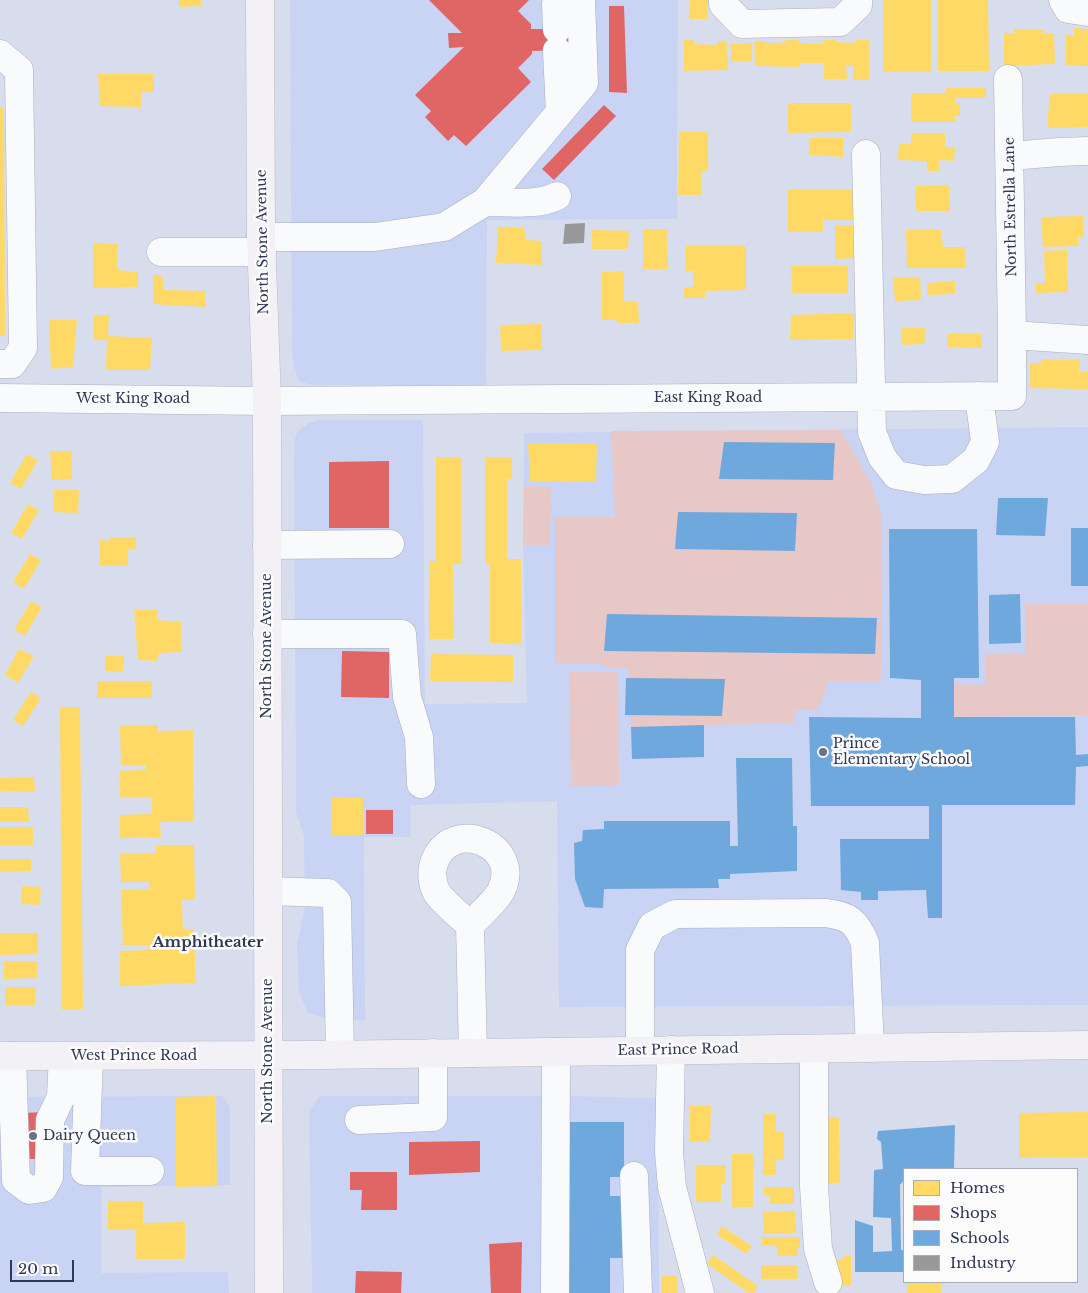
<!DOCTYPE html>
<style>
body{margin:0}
#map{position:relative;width:1088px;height:1293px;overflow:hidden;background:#d8dded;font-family:"Libre Baskerville",serif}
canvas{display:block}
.legend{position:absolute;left:903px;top:1168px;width:175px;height:115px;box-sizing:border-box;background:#fbfbfb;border:1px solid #a9adb8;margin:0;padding:6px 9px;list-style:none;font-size:15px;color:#2f3854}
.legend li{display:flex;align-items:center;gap:10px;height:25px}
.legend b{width:25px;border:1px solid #a9adb8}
.scale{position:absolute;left:10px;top:1260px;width:64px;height:22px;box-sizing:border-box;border:2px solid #2f3854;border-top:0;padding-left:6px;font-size:15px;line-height:18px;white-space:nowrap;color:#2f3854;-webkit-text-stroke:4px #fbfbfb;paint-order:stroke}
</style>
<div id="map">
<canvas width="1088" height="1293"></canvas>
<ul class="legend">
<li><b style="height:14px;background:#ffd966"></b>Homes</li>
<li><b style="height:14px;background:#e06666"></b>Shops</li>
<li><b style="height:14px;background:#6fa8dc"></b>Schools</li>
<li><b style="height:14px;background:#999"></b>Industry</li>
</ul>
<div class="scale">20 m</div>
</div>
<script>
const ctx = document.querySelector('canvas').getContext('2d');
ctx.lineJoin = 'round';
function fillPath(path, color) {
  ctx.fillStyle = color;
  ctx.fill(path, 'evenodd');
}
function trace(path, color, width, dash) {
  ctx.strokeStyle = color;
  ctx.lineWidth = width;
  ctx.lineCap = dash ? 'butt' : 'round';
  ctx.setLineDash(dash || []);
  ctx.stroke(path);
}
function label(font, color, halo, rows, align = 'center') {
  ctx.font = font + ' "Libre Baskerville",serif';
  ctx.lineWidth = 5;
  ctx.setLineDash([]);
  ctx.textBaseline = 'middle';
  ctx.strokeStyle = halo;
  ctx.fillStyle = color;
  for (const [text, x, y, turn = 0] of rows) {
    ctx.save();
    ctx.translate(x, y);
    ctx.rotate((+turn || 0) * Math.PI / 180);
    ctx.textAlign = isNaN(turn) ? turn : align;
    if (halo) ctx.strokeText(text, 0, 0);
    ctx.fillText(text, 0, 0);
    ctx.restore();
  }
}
fillPath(new Path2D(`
 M290,0H678L677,219L487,220L486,386L311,385L299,381L294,367L292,351Z
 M319,420H423L425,704L527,703L523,545L524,433L1088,427V1005L559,1007L557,801L411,805V837H364L365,1020L329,1019L308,1013L299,992L297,944L305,907L304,836L296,812L294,441L298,431L309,423Z
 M222,1096L230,1107V1185L101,1187V1273L228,1272L229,1293H0V1097Z
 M320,1096H565L658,1098L659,1293H312L309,1111Z`), '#c9d3f4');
fillPath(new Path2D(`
 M841,430L871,483L882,518L881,681H826V690L817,710L796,709L794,723L631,727L628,667H605L604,663H555V518H615L611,431Z
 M524,486L551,487L550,545H523Z
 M1025,604H1088V715L954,717V684L986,685V654L1025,653Z
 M618,672L619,785L571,786L569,672Z`), '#e8c7c7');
fillPath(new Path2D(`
 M179,0H201V6L179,7Z
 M690,0H708V19H689Z
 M883,0H931V72H883Z
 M938,0H988L989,71H938Z
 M1074,28L1088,29V66L1066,65V35H1074Z
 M1014,29L1044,30L1043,33H1054L1055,64L1004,66V33H1014Z
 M684,40H694V44L717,45V41H727L728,70L684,71Z
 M786,40H799V43L824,44L823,40H836V42L856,43V40H869V80H853V65L846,66L847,79H824V63H799V67L755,66L754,41H766V43H776L786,42Z
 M752,43V61H731V44Z
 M98,74H154V92H142L141,107L100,106Z
 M946,88H986V98H955V103H960V116H955V122H911V93H946Z
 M1050,94H1088V127L1047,128Z
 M788,103H851V132L788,133Z
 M0,108H4L5,336H0Z
 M679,132H708V171H702L701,195H678Z
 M911,133H945V147H955L954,161L939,160V171H927V161L898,160L899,144H911Z
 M809,138H843V157L809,155Z
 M949,185L950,211H916L915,186Z
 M788,190H854V220H823V232H788Z
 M1083,216L1084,237H1078L1079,246L1043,247L1041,217Z
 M835,225H855V258L835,259Z
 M498,227L524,228L526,240L542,241V265L496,263Z
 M643,229H667L668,269H643Z
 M592,230L629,231L628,249H592Z
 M906,230H941L943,247H965V268H907Z
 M93,243L118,244L117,270L138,272V287L93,288Z
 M686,246H746V290L705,291V298H684V287H693V271H686Z
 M1067,250L1068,292L1036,293V283H1045L1044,251Z
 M791,266H848V293H792Z
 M624,271V302H638L639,323H617V320H602V272Z
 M153,275H162L164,290L205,291L206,307L153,304Z
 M920,277L921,300L895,301L893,278Z
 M955,281V294L927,295V283Z
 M854,313L853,339L790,340L791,315Z
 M94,315H109L108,336L152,338L150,370H106L107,340H94Z
 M49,320H77L73,367L51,369Z
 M542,324V350L501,351L500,325Z
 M901,328H926L924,344L902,345Z
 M947,334H982V348L947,347Z
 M1041,359L1080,360L1079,372H1088V389L1029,388L1030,363H1041Z
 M528,443H597L596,481L530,482Z
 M50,451H72V479L52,480Z
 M27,454L38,460L21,489L10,483Z
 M436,457H461V564H453L454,639H429V561H436Z
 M485,457H512V479H507V559H521V644L490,643V564H485Z
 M54,490H79L78,513L53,512Z
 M28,504L39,510L22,539L11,533Z
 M110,537L136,538V549H128V566H100V540L110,541Z
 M30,554L41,560L24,589L13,582Z
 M31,601L42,607L25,636L14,630Z
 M134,610H158L157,620L181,622V652L159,653L157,661L138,660Z
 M19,649L34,656L18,683L5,675Z
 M431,654L513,655V682L430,681Z
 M105,656H124L123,672L105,671Z
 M97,681H152V698H97Z
 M31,692L41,698L23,726L13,720Z
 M60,707H80L83,1009L62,1010Z
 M158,725V731L193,730L194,822H160L161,837L120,838V815L152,814V797H120L119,771L146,770V765H121L120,726Z
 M34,777L35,792L0,791V778Z
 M332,797L363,798V835H332Z
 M0,807H28L29,822H0Z
 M0,827H33V845H0Z
 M156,845H194L195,900H182L183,930L194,929L196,983L120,986V951L149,950L148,945H123L121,890L149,889V882H121L120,854L156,853Z
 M0,859H31V871L0,872Z
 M22,886L41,887L40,905L22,904Z
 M0,933H38V954L0,955Z
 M3,961H38L37,978L4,979Z
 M5,987H36L35,1005H5Z
 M216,1096L217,1186L176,1187V1097Z
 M690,1106H711L710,1142H690Z
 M1088,1112V1157L1019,1158V1113Z
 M763,1114H776V1132H784V1160H776V1175H763Z
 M827,1117H839L840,1183L828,1184Z
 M732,1154H754L753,1207H732Z
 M696,1165H726L725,1184H721V1202H696Z
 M764,1187H794V1204H770V1195H764Z
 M108,1201H143V1223L185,1222V1259H136V1230H108Z
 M795,1211L796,1233L764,1234L763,1212Z
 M722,1226L752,1246L746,1254L717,1235Z
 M762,1237H800V1247H798V1256H777V1246H762Z
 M713,1255L758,1286L754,1293H749L707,1264Z
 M844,1255H851V1286H837V1260H844Z
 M761,1265H798V1279H761Z
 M662,1276H677V1293H662Z
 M907,1282H941V1293H907Z`), '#ffd966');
fillPath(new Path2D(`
 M429,0H529L518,11L531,24V29H573V50L532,51V54L518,68L531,82L466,146L454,135L448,141L425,117L431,111L415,95L464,47L449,48L448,33H462Z
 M609,6H624L627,93L609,92Z
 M604,105L616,116L554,180L542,169Z
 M389,461V528H329V462Z
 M342,651L389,652V698L341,697Z
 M366,810H393V834H366Z
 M46,1112L45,1159H22V1113Z
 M480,1141V1172L409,1175V1142Z
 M350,1172H397V1210H361L362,1190H350Z
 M522,1242L521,1293H491L489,1244Z
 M356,1271L402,1272L401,1293H355Z`), '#e06666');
fillPath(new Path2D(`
 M724,442L835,443L833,480L719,479Z
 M998,498H1048L1045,536L996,535Z
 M678,512L797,513L795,551L675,549Z
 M1071,528H1088V586H1071Z
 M889,529H977L979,678H954V717H1075L1076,755L1088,754V766L1076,767L1075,805H942V918H928L926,890L878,891V900H861V892L841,890L840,839H929V806H811L809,717L921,718V680L890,678Z
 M1020,594L1021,643L989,644V595Z
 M607,614L877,618L875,654L604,651Z
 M626,678L725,679L722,716L625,715Z
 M704,725V757L632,759L631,727Z
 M736,758H792L793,826H797V871L730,874V879H718L719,888L604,889L603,908L585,907L575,879L574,843L582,841L583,830L604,829V821H730V846H738Z
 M567,1122H624V1177H610V1196H624V1258H610V1293H568Z
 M955,1125L954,1169H904V1180L900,1185L901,1250H904V1272H855V1220L873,1226V1252L892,1251L891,1218L873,1217L874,1170L883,1169L881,1142L877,1139L878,1131Z`), '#6fa8dc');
fillPath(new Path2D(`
 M585,223L584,243L563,244L565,224Z`), '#999');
const minor = new Path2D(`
 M723,0V4L742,24L840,22L858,5V0
 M1063,0L1068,9L1088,12
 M557,29L556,4L558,0
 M557,51L560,112
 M0,54L19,70L23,348L12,364H0
 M1008,79L1012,335
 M866,154L872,432L882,457L896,475L924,480L952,479L976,460L985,442L979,396
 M1011,156L1059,152L1088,151
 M485,202C506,202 538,206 557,196
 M261,237H375L444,227L485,202L584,83L581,0
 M161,252H262
 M0,398L267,401L1012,396V335L1088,340
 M267,545L390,544
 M267,634H402L407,697L419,737L421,784
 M268,891L328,893L337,902L340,1054
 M470,925C480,915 494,903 501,891C524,845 451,815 434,863C431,872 432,884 437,893C445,904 460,916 470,925L473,1053
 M814,1049V1186L818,1249L828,1282
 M640,1050V950L652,926L675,914L826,913C849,916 856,921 865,943L870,1048
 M671,1050L669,1152L672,1187L700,1293
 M12,1056L16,1180L29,1190L43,1188L49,1177L50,1120L61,1097L63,1056
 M89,1056L85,1171H150
 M359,1120L433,1117V1053
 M634,1176L638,1293
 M555,1293L556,1052`);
const major = new Path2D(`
 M260,0L261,237L267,401L269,1293
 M0,1056L320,1055L1088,1045`);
trace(minor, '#a8aec1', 29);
trace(major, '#b4b9c6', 29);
trace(minor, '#f9fafc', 28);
trace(major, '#f4f1f6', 28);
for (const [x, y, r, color] of [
 [823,752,5,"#6a728a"],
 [33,1136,5,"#6a728a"]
]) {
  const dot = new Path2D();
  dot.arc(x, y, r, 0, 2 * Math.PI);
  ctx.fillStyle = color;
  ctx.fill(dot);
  trace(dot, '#fbfbfb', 2);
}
label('14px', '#2f3854', '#fbfbfb', [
 ["North Estrella Lane",1011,207,-91],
 ["North Stone Avenue",263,242,-91],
 ["East King Road",708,398],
 ["West King Road",133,399],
 ["North Stone Avenue",267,646,-90],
 ["East Prince Road",678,1050,-1],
 ["North Stone Avenue",268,1051,-90],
 ["West Prince Road",134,1056]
]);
label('14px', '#2f3854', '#fbfbfb', [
 ["Prince",833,744],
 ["Elementary School",833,760],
 ["Dairy Queen",43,1136]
], 'left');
label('bold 15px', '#2f3854', '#fbfbfb', [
 ["Amphitheater",208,943]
]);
</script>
